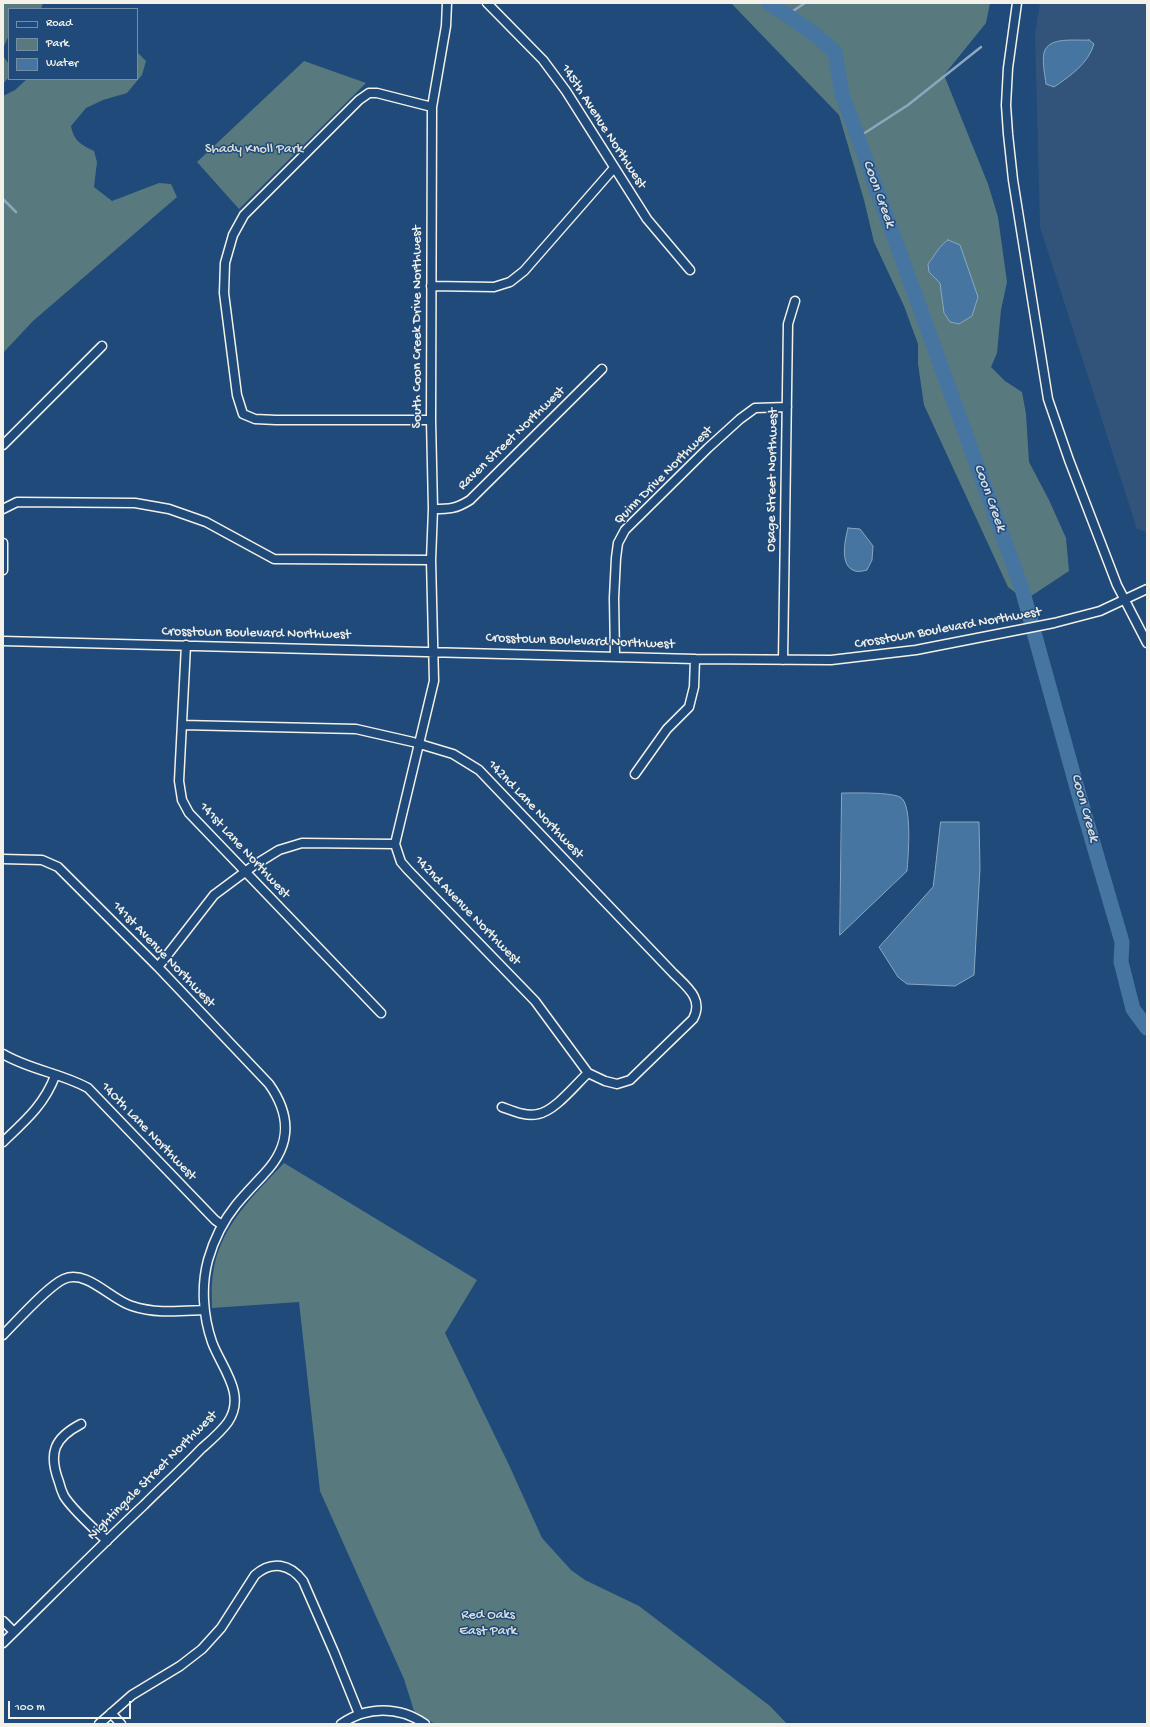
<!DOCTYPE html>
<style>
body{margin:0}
#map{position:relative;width:1150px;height:1727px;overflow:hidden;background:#1f4a7a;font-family:"Gochi Hand",sans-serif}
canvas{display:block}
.frame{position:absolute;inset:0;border:4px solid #f4f1e8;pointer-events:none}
.legend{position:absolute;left:8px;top:8px;width:130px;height:72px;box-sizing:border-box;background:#1f4a7a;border:1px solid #748da6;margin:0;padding:5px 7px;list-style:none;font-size:12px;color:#f4f1e8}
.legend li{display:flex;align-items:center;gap:8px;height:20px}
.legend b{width:20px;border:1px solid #748da6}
.scale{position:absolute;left:8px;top:1701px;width:123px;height:18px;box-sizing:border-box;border:2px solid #f4f1e8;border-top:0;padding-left:5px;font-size:12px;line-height:14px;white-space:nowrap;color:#f4f1e8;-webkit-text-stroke:3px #1f4a7a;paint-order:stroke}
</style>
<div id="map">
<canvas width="1150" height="1727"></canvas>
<div class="frame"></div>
<ul class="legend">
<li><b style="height:5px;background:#1f4a7a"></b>Road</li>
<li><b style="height:11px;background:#587a7f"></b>Park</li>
<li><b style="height:11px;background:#4675a2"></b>Water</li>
</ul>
<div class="scale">100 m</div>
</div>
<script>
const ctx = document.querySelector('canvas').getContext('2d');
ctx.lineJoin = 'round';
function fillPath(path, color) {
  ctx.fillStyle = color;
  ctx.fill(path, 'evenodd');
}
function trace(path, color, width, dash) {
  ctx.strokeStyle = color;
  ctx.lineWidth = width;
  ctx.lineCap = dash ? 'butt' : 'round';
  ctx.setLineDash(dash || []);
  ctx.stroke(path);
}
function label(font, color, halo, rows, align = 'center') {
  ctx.font = font + ' "Gochi Hand",sans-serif';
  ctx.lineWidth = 3;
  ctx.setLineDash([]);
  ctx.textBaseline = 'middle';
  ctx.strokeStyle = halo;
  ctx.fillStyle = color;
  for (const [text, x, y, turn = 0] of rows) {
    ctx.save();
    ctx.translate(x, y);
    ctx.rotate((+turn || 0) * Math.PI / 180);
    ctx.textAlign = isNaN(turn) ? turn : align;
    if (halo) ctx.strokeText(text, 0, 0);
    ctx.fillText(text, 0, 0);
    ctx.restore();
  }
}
fillPath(new Path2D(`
 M1040,3H1147V532L1137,529L1040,227L1035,34Z`), '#32547b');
fillPath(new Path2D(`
 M3,3H43L41,9H9V35L4,46L3,55Z
 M731,3H990L986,23L944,75L988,184L998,217L1007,282L1001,310L997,353L991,367L1005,381L1022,392L1026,414L1029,462L1049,500L1066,538L1069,571L1025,600L1008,587L924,405L918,364V344L904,306L874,242L864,200L839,115Z
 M137,52L146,61L142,75L127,93L103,100L86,108L71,126C74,141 80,144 94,151L97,162L94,187L112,201L159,183L171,184L177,197L33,321L3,353V96L15,90L27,79H137Z
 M3,56L9,64V77L3,84Z
 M304,61L366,83L239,209L197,162Z
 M284,1163L477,1280L445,1333L509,1465L542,1538L571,1570L585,1580L639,1606L770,1706L787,1724H435L414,1711L404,1679L320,1491L299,1302L212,1308C212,1297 211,1285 213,1274C219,1227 253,1196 284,1163Z`), '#587a7f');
const water = new Path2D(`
 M1089,40L1094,44C1088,64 1070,76 1054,87L1046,84C1045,75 1042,62 1044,53C1048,36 1075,41 1089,40Z
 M948,240L960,245L978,297L972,316L959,324L950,322L944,313L940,283L929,272L928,264C935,255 939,246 948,240Z
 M848,528L860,529L873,546L872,560L867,570C864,571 858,572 855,571C839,566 845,540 848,528Z
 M842,793C856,793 889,792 900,797C913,803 908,858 907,871L840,935Z
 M941,822H979L980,868L974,975L955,986L907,984L898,977L879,947L933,887Z`);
fillPath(water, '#4675a2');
trace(water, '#8ca7be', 1);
trace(new Path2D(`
 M787,15L805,3
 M857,138L908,105L981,47
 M3,199L16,212`), '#8ca7be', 2.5);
trace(new Path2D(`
 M769,3L812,32L835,52L842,94L1022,589L1079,795L1122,942L1121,962L1133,1009L1147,1028`), '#4675a2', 15);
const minor = new Path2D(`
 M447,3L446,26L432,107L431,420L433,509L431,560L434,681L395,844L401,862L408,870L535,1001L588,1073
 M487,3L543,60L566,91L647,219L690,270
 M1017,3L1008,68L1006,105L1008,134L1013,180L1048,399L1069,460L1117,585L1147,643
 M431,286L494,287L510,282L524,271L614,168
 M431,420H276L255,419L243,414L237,395L224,293L225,263L233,235L244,215L359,100L369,93H377L432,107
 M3,445L102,346
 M3,509L17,502L135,503L169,509L206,522L274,559L431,560
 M433,509C449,509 456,509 470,500L602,369
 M3,543V570
 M3,641L695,659L831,660L916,650L1054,623L1100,611L1147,589
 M186,645L179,781L182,800L189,813L381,1013
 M615,656L614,598L616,558L618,543L625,530L708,448L740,419L755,408L787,407
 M783,660L788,324L795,301
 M182,725L356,729L413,742L453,754L479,770L673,973C687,987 704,999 693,1019L630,1080L617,1084L605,1081L588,1073
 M635,774L667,729L689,707L694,687L695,659
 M3,859L42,860L58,867L158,967L269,1084C291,1115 292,1145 264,1174C255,1184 245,1194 236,1205C223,1221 214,1239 208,1260C201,1286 203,1316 212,1342C221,1367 247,1394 228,1422C221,1432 210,1441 201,1449C183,1468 163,1486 144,1505C96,1550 50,1597 3,1643
 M158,967L214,895L253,866L279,850L302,843L395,844
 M3,1054C30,1070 61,1073 88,1088L215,1220L222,1225
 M502,1107C513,1111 526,1117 538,1114C555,1111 575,1085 588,1073
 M3,1142C25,1121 44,1105 55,1076
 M3,1335C17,1321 48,1286 64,1279C87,1269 111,1300 132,1306C156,1314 180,1311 204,1310
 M81,1424C54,1438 48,1453 59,1482C60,1486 62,1492 64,1496C72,1509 95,1530 107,1541
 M3,1621L14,1632
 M111,1713L121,1724
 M99,1724L132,1695L180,1666L202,1649L221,1628L255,1575C272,1560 290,1564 303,1581L334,1652L359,1714
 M341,1724C367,1706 399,1706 425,1724`);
trace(minor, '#f4f1e8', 11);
trace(minor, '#1f4a7a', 8);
label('14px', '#f4f1e8', '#1f4a7a', [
 ["145th Avenue Northwest",603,127,57],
 ["South Coon Creek Drive Northwest",418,327,-90],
 ["Raven Street Northwest",512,439,-44],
 ["Quinn Drive Northwest",664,476,-45],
 ["Osage Street Northwest",773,480,-89],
 ["Crosstown Boulevard Northwest",948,629,-10],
 ["Crosstown Boulevard Northwest",256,634,1],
 ["Crosstown Boulevard Northwest",580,642,2],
 ["142nd Lane Northwest",535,810,46],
 ["141st Lane Northwest",244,851,47],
 ["142nd Avenue Northwest",467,911,46],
 ["141st Avenue Northwest",163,955,46],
 ["140th Lane Northwest",148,1132,46],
 ["Nightingale Street Northwest",153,1476,-45]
]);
label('14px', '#dddfd8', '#1f4a7a', [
 ["Shady Knoll Park",254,150],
 ["Red Oaks",488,1616],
 ["East Park",488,1632]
]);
label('italic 15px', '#dadede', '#1f4a7a', [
 ["Coon Creek",878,194,70],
 ["Coon Creek",989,498,70],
 ["Coon Creek",1084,808,74]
]);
</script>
